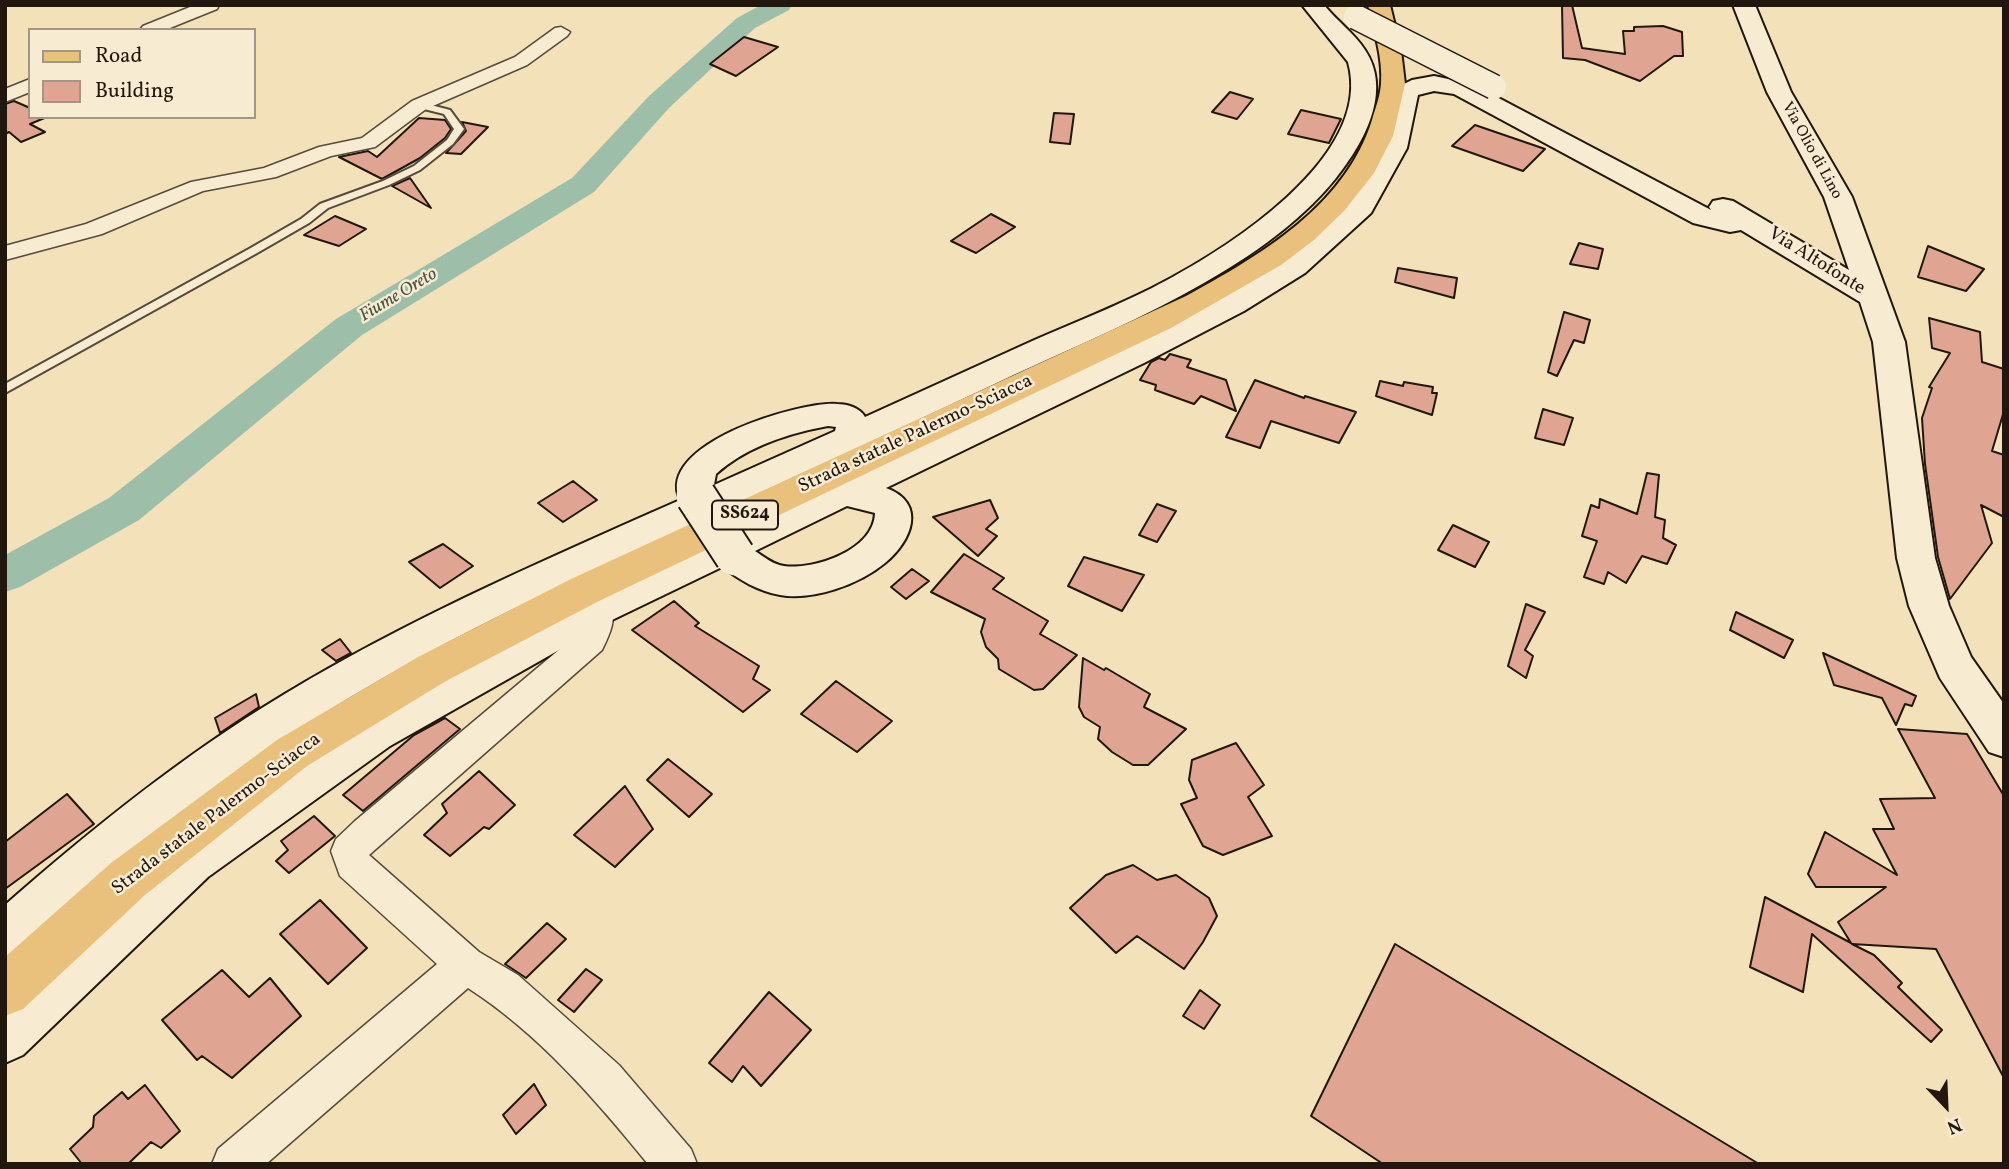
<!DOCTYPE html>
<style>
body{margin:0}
#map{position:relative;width:2009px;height:1169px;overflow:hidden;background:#f3e2b9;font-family:Vollkorn,serif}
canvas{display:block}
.frame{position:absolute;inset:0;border:7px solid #21170f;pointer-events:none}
.legend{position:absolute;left:28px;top:28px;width:228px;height:91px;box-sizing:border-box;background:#f7ecd2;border:2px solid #a19784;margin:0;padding:9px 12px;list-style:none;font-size:21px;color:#21170f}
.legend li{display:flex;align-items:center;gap:14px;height:35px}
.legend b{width:35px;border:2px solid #a19784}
.north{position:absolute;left:1911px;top:1071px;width:70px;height:70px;-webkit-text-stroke:5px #f7ecd2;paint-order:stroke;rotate:157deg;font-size:19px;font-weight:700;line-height:28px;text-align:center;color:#21170f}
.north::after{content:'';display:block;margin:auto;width:24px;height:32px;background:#21170f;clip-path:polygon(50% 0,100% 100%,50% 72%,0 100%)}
</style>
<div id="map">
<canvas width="2009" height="1169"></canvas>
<div class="frame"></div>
<ul class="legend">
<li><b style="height:9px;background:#eac17c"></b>Road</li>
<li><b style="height:19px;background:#e0a592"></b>Building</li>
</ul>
<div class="north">N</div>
</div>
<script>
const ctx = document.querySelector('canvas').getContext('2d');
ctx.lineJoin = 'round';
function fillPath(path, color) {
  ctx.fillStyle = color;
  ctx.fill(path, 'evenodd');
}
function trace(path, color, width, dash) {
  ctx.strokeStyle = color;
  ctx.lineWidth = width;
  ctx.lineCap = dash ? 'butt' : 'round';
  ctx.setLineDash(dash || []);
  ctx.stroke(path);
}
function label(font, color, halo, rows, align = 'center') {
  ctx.font = font + ' Vollkorn,serif';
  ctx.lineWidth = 5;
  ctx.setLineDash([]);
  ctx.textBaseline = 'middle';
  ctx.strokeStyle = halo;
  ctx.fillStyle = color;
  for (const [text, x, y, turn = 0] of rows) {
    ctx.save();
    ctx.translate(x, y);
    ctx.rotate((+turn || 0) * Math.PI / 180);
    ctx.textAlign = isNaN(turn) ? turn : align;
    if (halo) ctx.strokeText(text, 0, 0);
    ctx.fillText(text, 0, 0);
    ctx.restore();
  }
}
fillPath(new Path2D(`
 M761,5H792L789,10L755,28L669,108L594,192L362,335L139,520L20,587L5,592V555L109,498L336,319L572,178L649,96L737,18Z`), '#9dbfa9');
const building = new Path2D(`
 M1562,5H1572L1582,48L1625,54L1623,31H1634V27L1663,26L1682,32L1683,56H1674L1640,81L1585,60L1563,58Z
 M744,37L778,47L736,76L710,64Z
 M1230,92L1253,99L1237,119L1212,112Z
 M14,101L30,108V117H47L30,124L45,132L21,142L9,132L5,134V104Z
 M1301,110L1341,119L1329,143L1288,134Z
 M1054,113L1074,114L1070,144L1050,142Z
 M419,118L445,120L451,129L445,138L420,158L382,179L339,157L368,151L377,157Z
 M462,122L488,127L461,154L446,153L466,131Z
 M1475,125L1545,149L1523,171L1452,146Z
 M410,178L431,208L392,186Z
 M991,214L1015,227L976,253L951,241Z
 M335,216L366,229L339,246L304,235Z
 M1579,243L1603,249L1598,269L1570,264Z
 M1928,246L1984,269L1966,291L1918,277Z
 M1398,268L1457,278L1454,298L1395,282Z
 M1564,312L1590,320L1584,343L1574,340L1557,376L1548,372Z
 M1929,318L1980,332L1982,362L2004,369V411L1992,451L2004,455V517L1981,505L1992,543L1950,599L1938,557L1925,464L1922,418L1932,388L1929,387L1950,353L1932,348Z
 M1170,354L1191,360L1187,367L1226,380L1236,411L1201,396L1194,404L1155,390L1156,385L1140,380L1151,362L1159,358L1165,360Z
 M1255,380L1304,398L1305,396L1356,412L1339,443L1271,421L1260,448L1226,437Z
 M1380,381L1403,386L1404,382L1433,387L1432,393H1437L1432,415L1376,396Z
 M1543,409L1573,418L1564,445L1535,438Z
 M1647,473L1659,475L1655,517L1665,520L1663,538L1676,545L1667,564L1642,556L1626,583L1608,572L1604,584L1584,577L1597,541L1582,536L1591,505L1599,508L1600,499L1637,514Z
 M573,481L597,500L563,522L538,503Z
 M990,500L998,518L986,529L997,536L978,556L933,517Z
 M1157,504L1176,511L1157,542L1139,535Z
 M1453,525L1489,542L1475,567L1438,550Z
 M443,544L473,566L440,588L409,562Z
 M964,554L1004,578L993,589L1048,621L1040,634L1077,655L1043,689L1034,690L999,669L998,659L986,647L981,632L985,619L931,592Z
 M1084,557L1144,575L1122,611L1068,586Z
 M912,569L929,581L906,599L891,587Z
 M674,601L699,623L695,626L759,666L753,679L770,690L743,712L632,630Z
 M1526,604L1545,612L1525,650L1533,656L1526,678L1508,666Z
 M1736,612L1793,640L1784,658L1730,630Z
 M340,639L351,653L336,661L322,650Z
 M1823,653L1916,696L1912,706L1905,704L1896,725L1882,698L1834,685Z
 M1083,658L1104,670L1106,668L1150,694L1144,707L1186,729L1148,765H1133L1112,752L1098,739L1100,727L1084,717L1079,707Z
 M836,681L892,721L857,752L801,714Z
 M256,694L259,707L220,733L215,718Z
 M445,718L460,729L363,811L343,795L414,735Z
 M1898,729L1967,734L2004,796V1078L1936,949L1852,944L1874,955L1902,983L1898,987L1942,1030L1931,1042L1812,934L1803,992L1750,967L1765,897L1851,943L1838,922L1886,887H1816L1808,874L1825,832L1897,875L1873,829H1894L1880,799L1935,798Z
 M1236,743L1264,785L1248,797L1272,836L1223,855L1203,846L1181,804L1197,798L1189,780L1192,760Z
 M668,759L712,794L689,817L647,780Z
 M479,771L515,805L489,829L484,827L450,856L424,835L447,813L442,804Z
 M625,786L653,829L615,867L574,835Z
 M67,794L94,824L5,889V842Z
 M314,816L335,836L289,873L276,861L288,850L281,841Z
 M1133,865L1157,880L1176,875L1209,898L1217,916L1203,942L1184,969L1137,936L1116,953L1070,908L1106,875Z
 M320,900L367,948L328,984L280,934Z
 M547,923L566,939L526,978L505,964Z
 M1395,944L1759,1164H1383L1311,1116Z
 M586,969L602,980L574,1012L558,1000Z
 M222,970L249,997L270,978L301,1016L232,1078L202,1056L197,1060L162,1020Z
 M1200,990L1220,1005L1204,1029L1183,1016Z
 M769,992L811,1030L761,1086L743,1066L732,1082L709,1063Z
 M534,1084L546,1105L516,1134L503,1115Z
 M145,1085L180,1131L161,1148L151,1142L128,1164H82L70,1149L93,1127L94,1116L122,1092L128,1099Z`);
fillPath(building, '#e0a592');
trace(building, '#21170f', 2);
const lane = new Path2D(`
 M419,102L450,110L464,129L453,144L420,170L389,185L328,208L309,223L257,253L5,393V384L249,249L301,219L320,204L383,181L414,166L447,140L454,129L444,114L416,107L414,105Z`);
const street = new Path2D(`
 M195,5H219L217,9L165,30H140L143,26Z
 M561,27L570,32L567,36L527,65L426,109L375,147L331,156L276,177L203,191L102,234L5,260V246L86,224L191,182L264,168L319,147L362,138L412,101L515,57L555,28Z
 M30,79V92L5,102V89Z
 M598,597L609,601C618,617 610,634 602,650L369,855L479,952L518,975L619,1065L691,1149L697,1164H648C596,1100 538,1033 468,988L266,1164H212L218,1149L437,964L340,876L331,851L336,839L355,821L579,633L583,609L587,601Z`);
const secondary = new Path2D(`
 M1302,5H1324C1337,21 1354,33 1365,50C1393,92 1363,144 1336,178C1261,272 1110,330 1003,380C840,457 675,530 513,609C424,653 337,701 257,758C173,817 97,885 22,954L5,961V905C86,834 171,765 262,708C394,625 538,563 680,500C654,444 800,401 837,404C848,404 860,408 865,417C920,392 975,367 1030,342C1071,324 1112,308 1152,288C1224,251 1375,158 1348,62ZM828,426L836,427L835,431L714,485L716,474C746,447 789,433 828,426Z
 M1733,5H1755L1791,92L1852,197L1905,342L1935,558L1949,606L1971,657L2004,704V757L1989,752L1940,678L1909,606L1897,558L1873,342L1860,302L1741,230L1730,232L1693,223L1454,94L1434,91L1418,95L1407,148L1371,213L1305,273L1244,311L1144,363L886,488C927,503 912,541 885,563C860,584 813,601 780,595C758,591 740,580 722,567L612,620L390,746L208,877L23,1055L5,1063V1002L176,847L360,720L584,598L1122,349L1222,297L1285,261L1346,208L1381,148L1398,87L1412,80L1434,76L1472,84L1711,210L1709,207L1713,201L1723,199L1733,201L1849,270L1824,197L1767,92ZM847,506L875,513C874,550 815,570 784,566C774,565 764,557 755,551Z`);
const primary = new Path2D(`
 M1368,5H1390L1401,50L1405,84L1393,136L1374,173L1344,211L1314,240L1281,265L1171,328L599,601L446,681L307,766L145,895L23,1009L5,1016V957L111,863L277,740L418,657L571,579L1186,296C1261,255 1345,206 1372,120C1375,109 1380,97 1381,84C1383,58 1374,31 1368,5Z`);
trace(lane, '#564a3a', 4);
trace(street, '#564a3a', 3);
trace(secondary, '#21170f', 4);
trace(primary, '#21170f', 4);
fillPath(lane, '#f7ecd2');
fillPath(street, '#f7ecd2');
fillPath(secondary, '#f7ecd2');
fillPath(primary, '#eac17c');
const secondaryBridgeFar1 = new Path2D(`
 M1356,17L1494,87`);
const secondaryBridge = new Path2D(`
 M696,496L735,556`);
trace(secondaryBridgeFar1, '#21170f', 27, []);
trace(secondaryBridge, '#21170f', 43, []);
trace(secondaryBridgeFar1, '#f7ecd2', 24);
trace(secondaryBridge, '#f7ecd2', 39);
label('16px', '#21170f', '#f7ecd2', [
 ["Via Olio di Lino",1811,151,61]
]);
label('italic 18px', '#4c5245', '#f7ecd2', [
 ["Fiume Oreto",399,296,-31]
]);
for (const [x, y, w] of [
 [745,515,66]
]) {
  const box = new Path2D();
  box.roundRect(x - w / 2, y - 14.5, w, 29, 5);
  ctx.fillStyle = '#f7ecd2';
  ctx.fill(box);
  trace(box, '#21170f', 2);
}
label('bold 18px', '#21170f', null, [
 ["SS624",745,515]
]);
label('19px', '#21170f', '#f7ecd2', [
 ["Via Altofonte",1816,262,32],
 ["Strada statale Palermo-Sciacca",916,435,-25],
 ["Strada statale Palermo-Sciacca",217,815,-37]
]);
</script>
